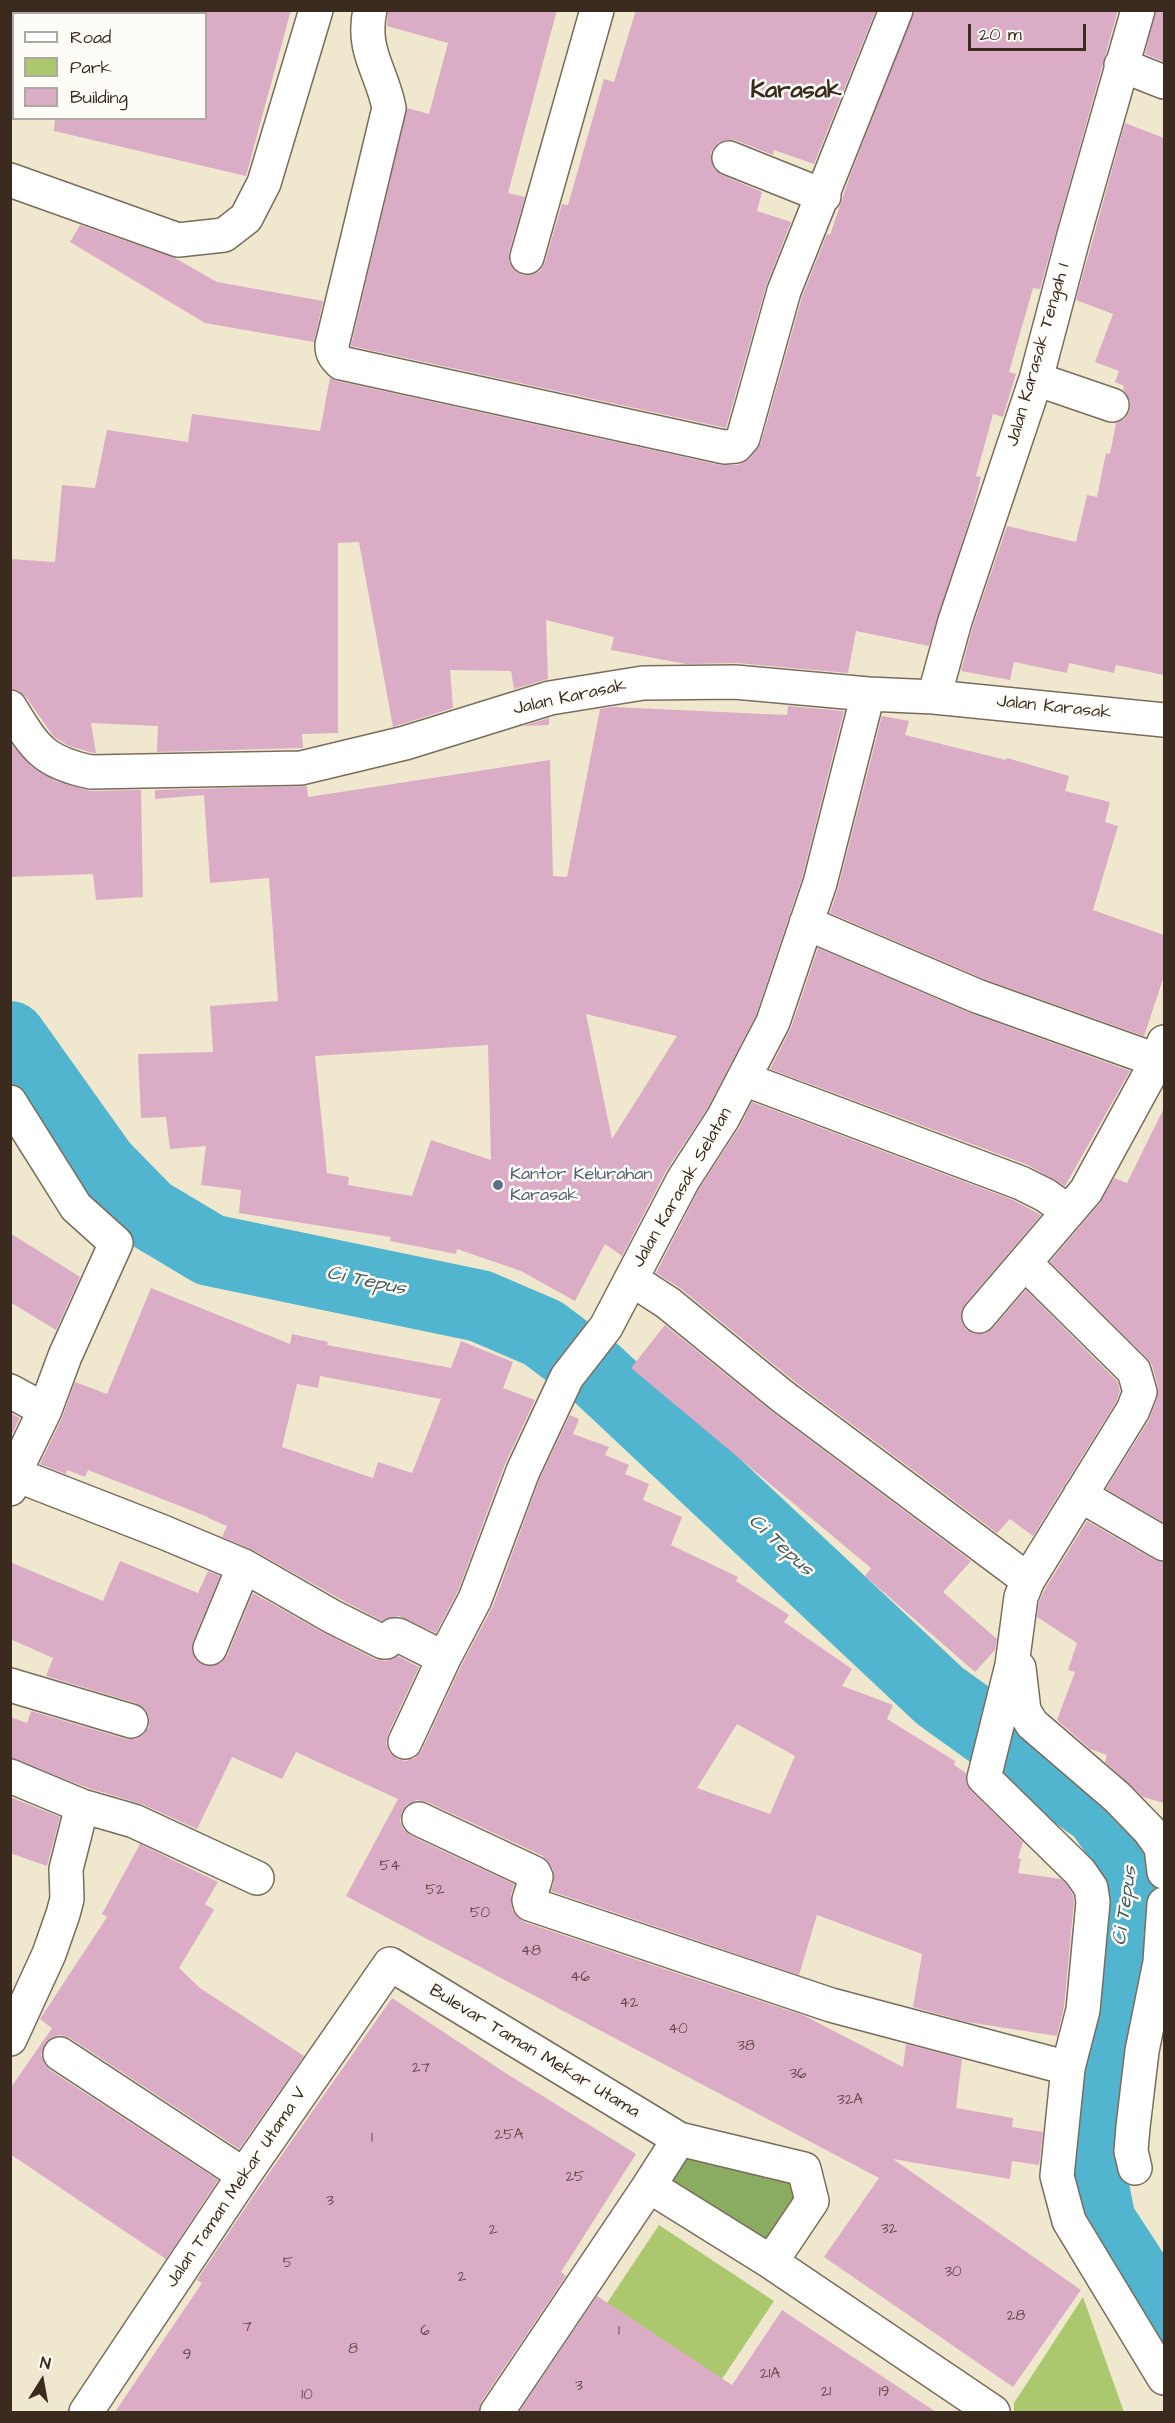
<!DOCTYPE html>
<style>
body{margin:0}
#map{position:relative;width:1175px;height:2423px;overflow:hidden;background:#f0e8ce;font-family:"Architects Daughter",sans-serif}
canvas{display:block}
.frame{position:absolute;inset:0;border:12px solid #3b2a1e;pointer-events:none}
.legend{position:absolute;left:12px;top:12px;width:195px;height:108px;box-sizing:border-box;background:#fdfcf7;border:2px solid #afa8a0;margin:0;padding:8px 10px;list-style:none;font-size:18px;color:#3b2a1e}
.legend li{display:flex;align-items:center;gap:12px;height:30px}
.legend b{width:30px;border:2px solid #afa8a0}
.north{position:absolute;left:12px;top:2351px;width:60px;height:60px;-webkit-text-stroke:4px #fdfcf7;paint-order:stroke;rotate:11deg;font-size:16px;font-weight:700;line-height:24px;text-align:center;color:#3b2a1e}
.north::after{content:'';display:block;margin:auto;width:21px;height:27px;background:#3b2a1e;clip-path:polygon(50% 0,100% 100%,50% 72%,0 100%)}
.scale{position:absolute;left:968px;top:24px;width:118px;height:27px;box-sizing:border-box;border:3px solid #3b2a1e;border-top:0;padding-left:8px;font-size:18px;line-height:21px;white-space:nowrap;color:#3b2a1e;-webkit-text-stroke:4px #fdfcf7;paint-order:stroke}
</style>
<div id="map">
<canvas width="1175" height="2423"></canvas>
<div class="frame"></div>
<ul class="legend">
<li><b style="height:8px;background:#fff"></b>Road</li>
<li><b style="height:16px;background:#acc86e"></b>Park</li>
<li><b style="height:16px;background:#dbacc6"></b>Building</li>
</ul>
<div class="north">N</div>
<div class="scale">20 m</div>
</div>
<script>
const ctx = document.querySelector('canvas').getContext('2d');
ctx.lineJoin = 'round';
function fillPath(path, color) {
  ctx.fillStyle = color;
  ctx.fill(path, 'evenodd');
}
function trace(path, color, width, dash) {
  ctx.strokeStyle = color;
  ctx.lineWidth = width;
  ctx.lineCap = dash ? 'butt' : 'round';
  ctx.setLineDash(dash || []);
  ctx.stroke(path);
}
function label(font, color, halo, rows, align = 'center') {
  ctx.font = font + ' "Architects Daughter",sans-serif';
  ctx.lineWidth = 5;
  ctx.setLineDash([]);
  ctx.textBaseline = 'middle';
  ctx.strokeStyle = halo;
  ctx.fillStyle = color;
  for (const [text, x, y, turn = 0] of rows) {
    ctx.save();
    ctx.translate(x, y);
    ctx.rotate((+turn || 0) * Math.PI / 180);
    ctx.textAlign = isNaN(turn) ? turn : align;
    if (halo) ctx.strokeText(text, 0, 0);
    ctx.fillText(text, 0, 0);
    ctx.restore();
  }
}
fillPath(new Path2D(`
 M659,2225L774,2301L722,2379L607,2303Z
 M1083,2297L1124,2412H1014V2403Z`), '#acc86e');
fillPath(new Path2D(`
 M683,2149L797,2177L803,2199L768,2250L661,2183Z`), '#89ac61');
trace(new Path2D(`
 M10,1037L102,1166L148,1213L210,1250L480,1306L543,1333L596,1373L940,1696L1100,1811L1133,1857L1130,1899L1090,2171L1100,2222L1164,2320`), '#51b5d0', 72);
fillPath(new Path2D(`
 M206,10H291L246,176L54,131L55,118H206Z
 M388,10H557L508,193L525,197L509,252V262L514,270L522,275H531L540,271L545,262L562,204L568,205L604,79L614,82L636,10H876L814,164L774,150L773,155L735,140H726L718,143L711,152V161L715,170L722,175L762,192L757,211L791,222L766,286L726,428L351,346L407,108L429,114L448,43L387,26Z
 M914,10H1118L1040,289L1033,288L1009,372L1016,374L1003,417L993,414L976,476L981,477L973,508L929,646L856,631L848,673L737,663L686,664L611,650L614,637L546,620L548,679L514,689L511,671L450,670L453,708L393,727L359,542L338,543V733L302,734L303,748L157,752L158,726L91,723L96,753H93L69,746L54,737L26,697L19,691L10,688V559L55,562L62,485L95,488L107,430L188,442L192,414L320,431L330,378L337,381L720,465H738L749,459L761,443L802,297L827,234L830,235L850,176Z
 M1156,10H1164V62L1145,54Z
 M1125,123L1164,138V675L1116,665L1114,673L1069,663L1067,673L1014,662L1010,680L961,671L973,626L1007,526L1076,542L1087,495L1097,497L1106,453L1110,454L1116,423L1125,419L1130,410V401L1123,390L1124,386L1115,382L1119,371L1095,362L1113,314L1076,300Z
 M80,225L175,258L217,282L323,301L314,342L205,323L70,242Z
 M788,706L844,711L802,878L756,1015L707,1109L666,1171L622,1256L605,1244L575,1301L521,1271L457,1249L456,1254L390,1241L391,1237L239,1213L241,1190L201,1185L206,1146L170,1149L166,1117L141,1118L138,1054L213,1052L210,1006L278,1001L269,878L210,883L204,795L155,799V790L307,786L308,797L550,760L553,876L567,877L600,709L613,707L787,715ZM586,1014L677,1036L612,1139ZM488,1045L491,1160L431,1140L412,1196L348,1185L349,1177L327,1173L315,1056Z
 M882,716L909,721L905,735L1006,760L1007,758L1069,776L1065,791L1110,802L1105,822L1118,826L1093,910L1164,935V976L1144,1036L984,979L830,913L838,888Z
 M549,718V725L523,726Z
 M10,743L31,766L55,781L91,791L141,790L143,897L96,900L93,874L10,877Z
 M818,948L970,1013L1130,1071L1065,1186L1028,1165L770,1069L791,1028Z
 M752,1102L1013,1200L1041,1215L965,1304L961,1313L962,1323L966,1330L975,1334L986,1333L993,1328L1026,1290L1117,1381L1120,1391L1116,1402L1033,1536L1010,1519L997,1533L794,1381L680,1288L656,1273L699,1189L739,1128Z
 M1164,1108V1523L1106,1489L1149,1420L1157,1399L1158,1387L1152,1365L1147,1358L1050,1262L1100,1203L1114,1178L1127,1183Z
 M10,1233L80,1277L56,1330L10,1302Z
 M151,1288L290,1344L292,1334L328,1342L327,1345L451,1368L461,1341L513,1362L503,1388L535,1400L505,1464L458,1591L436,1633L399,1616L382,1621L342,1600L253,1550L222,1537L227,1526L208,1518V1517L88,1470L85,1477L67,1470L66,1474L40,1464L62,1418L75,1382L107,1394ZM320,1376L441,1399L412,1473L378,1462L373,1478L282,1447L297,1384L318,1388Z
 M665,1325L771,1411L971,1561L943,1592L997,1639L995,1650L975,1672L865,1576L871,1568L631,1368Z
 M10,1413L20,1418L10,1438Z
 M570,1415L579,1419L573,1434L609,1447L605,1455L629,1465L625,1474L649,1484L643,1500L682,1517L671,1545L738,1577L736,1581L789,1615L784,1622L852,1669L842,1686L893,1705L887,1719L955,1761L954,1765L966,1773V1783L971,1791L1023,1842L1018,1858L1021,1859L1018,1873L1061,1879L1066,1884L1073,1895L1074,1902L1064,2007L1057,2036L967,2022L913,2007L922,1954L817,1915L799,1975L551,1891L554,1882L553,1869L543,1856L427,1802L417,1800L408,1804L402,1812L400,1821L403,1829L411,1836L514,1884L511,1895L512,1909L516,1916L524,1922L805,2016L903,2067L906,2044L962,2059L956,2108L1013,2118L1012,2127L1043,2132L1039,2165L1012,2161L1010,2179L893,2159L1081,2290L1013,2387L824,2257L879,2178L346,1896L398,1799L296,1752L282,1779L232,1757L197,1829L142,1804L88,1788L10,1758V1717L27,1723L31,1711L126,1739H135L143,1735L149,1727V1716L144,1708L136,1703L46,1676L53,1658L10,1639V1562L103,1601L120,1561L198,1593L208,1571L220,1576L193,1641L192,1651L195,1659L203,1665L213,1666L221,1663L227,1656L253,1593L324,1633L375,1659L386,1661L398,1656L419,1667L388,1734L386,1743L389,1752L397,1759L406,1761L415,1758L422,1750L461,1666L493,1606L540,1478ZM737,1724L795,1756L770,1814L697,1788Z
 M1087,1521L1155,1560L1164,1563V1803L1143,1797L1105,1762L1107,1755L1090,1749L1057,1720L1075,1672L1068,1670L1077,1643L1037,1617L1039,1602L1045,1589Z
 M10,1797L60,1817L47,1866L10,1853Z
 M140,1844L218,1882L205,1904L214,1910L179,1968L200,1988L304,2056L239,2149L70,2038L61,2035L52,2037L45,2043L41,2054L44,2063L50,2070L218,2180L166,2259L10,2154V2089L52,2028L40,2019L107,1917L102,1914Z
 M392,1998L504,2072L636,2154L561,2272L566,2276L481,2402L479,2412H115L202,2283L197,2280L260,2186Z
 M597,2296L732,2385L782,2310L936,2412H519Z`), '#dbacc6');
const minor = new Path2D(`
 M370,10C361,51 382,71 389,108L332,345C332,354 335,357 341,363L724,447L736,446L743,438L784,291L896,10
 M1121,65L1164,82
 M729,158L824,196
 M10,180L178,240L224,235L246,218L264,183L316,10
 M527,257L597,10
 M1036,379L1112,405
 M934,697L955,621L1036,379L1074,235L1138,10
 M10,707C35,748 43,762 91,772L301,768L405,743L550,698L643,683L735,682L868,694L934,697L1164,720
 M806,923L977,996L1164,1063
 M744,1079L1021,1183L1045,1195L1068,1211
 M10,1102L76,1207L116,1243L65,1356L45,1410L14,1474L10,1489
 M1025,1263L1134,1371L1140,1392L1133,1410L1028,1580L1021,1597L1012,1665L984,1778L1080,1872L1091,1888L1093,1902L1083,2010L1068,2068L1057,2176L1069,2221L1164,2378
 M631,1279L668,1303L782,1396L1028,1580
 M979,1316L1086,1191L1157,1061L1164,1042
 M10,1391L45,1410
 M14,1474L163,1532L244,1566L333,1617L383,1642H386L394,1635H398L444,1658
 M1080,1495L1164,1544
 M210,1648L244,1566
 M1019,1668L1024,1711L1032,1724L1117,1797L1149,1830L1161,1847L1164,1872
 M10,1685L131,1721
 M405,1742L444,1658L475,1599L523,1471L567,1377L606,1327L683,1180L723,1118L773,1022L820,883L868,694
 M10,1776L82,1806L134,1821L257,1878
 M419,1819L534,1873L536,1877L529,1900L530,1904L831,2005L1068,2068
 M10,2039L49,1954L63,1914L67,1899L66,1869L82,1806
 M60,2054L244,2175
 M1135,2168L1131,2151L1133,2127L1142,2051L1160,1962L1164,1904
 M771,2262L993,2412
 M86,2412L244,2175L390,1964L679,2139L804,2169L812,2201L771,2262L649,2186L679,2139
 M497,2412L649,2186`);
trace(minor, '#7a6c5c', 36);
trace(minor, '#fff', 33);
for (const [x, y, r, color] of [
 [498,1185,6,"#5c6f8a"]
]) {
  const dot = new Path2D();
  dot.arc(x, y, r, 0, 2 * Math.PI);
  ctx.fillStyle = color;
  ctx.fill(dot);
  trace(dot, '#fdfcf7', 2);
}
label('15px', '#634a48', null, [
 ["54",390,1867],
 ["52",435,1891],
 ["50",480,1914],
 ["48",531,1952],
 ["46",580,1978],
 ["42",629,2004],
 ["40",678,2030],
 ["38",746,2047],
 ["27",421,2069],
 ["36",798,2075],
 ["32A",850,2101],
 ["25A",509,2136],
 ["1",372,2139],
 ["25",575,2178],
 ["3",330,2202],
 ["32",889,2230],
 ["2",493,2231],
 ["5",288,2264],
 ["30",953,2273],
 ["2",462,2278],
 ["28",1016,2317],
 ["7",247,2328],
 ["6",425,2332],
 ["1",619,2332],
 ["8",353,2350],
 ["9",187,2356],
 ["21A",770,2375],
 ["3",579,2387],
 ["21",826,2393],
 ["19",884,2393],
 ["10",307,2396]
]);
label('18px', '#3b2a1e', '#fdfcf7', [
 ["Jalan Karasak Tengah I",1039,355,-74],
 ["Jalan Karasak",570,698,-12],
 ["Jalan Karasak",1054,708,6],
 ["Jalan Karasak Selatan",683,1188,-60],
 ["Bulevar Taman Mekar Utama",534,2052,31],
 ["Jalan Taman Mekar Utama V",237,2188,-56]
]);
label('18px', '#4e5e75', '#fdfcf7', [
 ["Kantor Kelurahan",510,1175],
 ["Karasak",510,1196]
], 'left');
label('italic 20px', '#435b5c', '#fdfcf7', [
 ["Ci Tepus",366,1282,12],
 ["Ci Tepus",780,1546,43],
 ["Ci Tepus",1126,1906,-82]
]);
label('bold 24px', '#3b2a1e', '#fdfcf7', [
 ["Karasak",796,92]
]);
</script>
